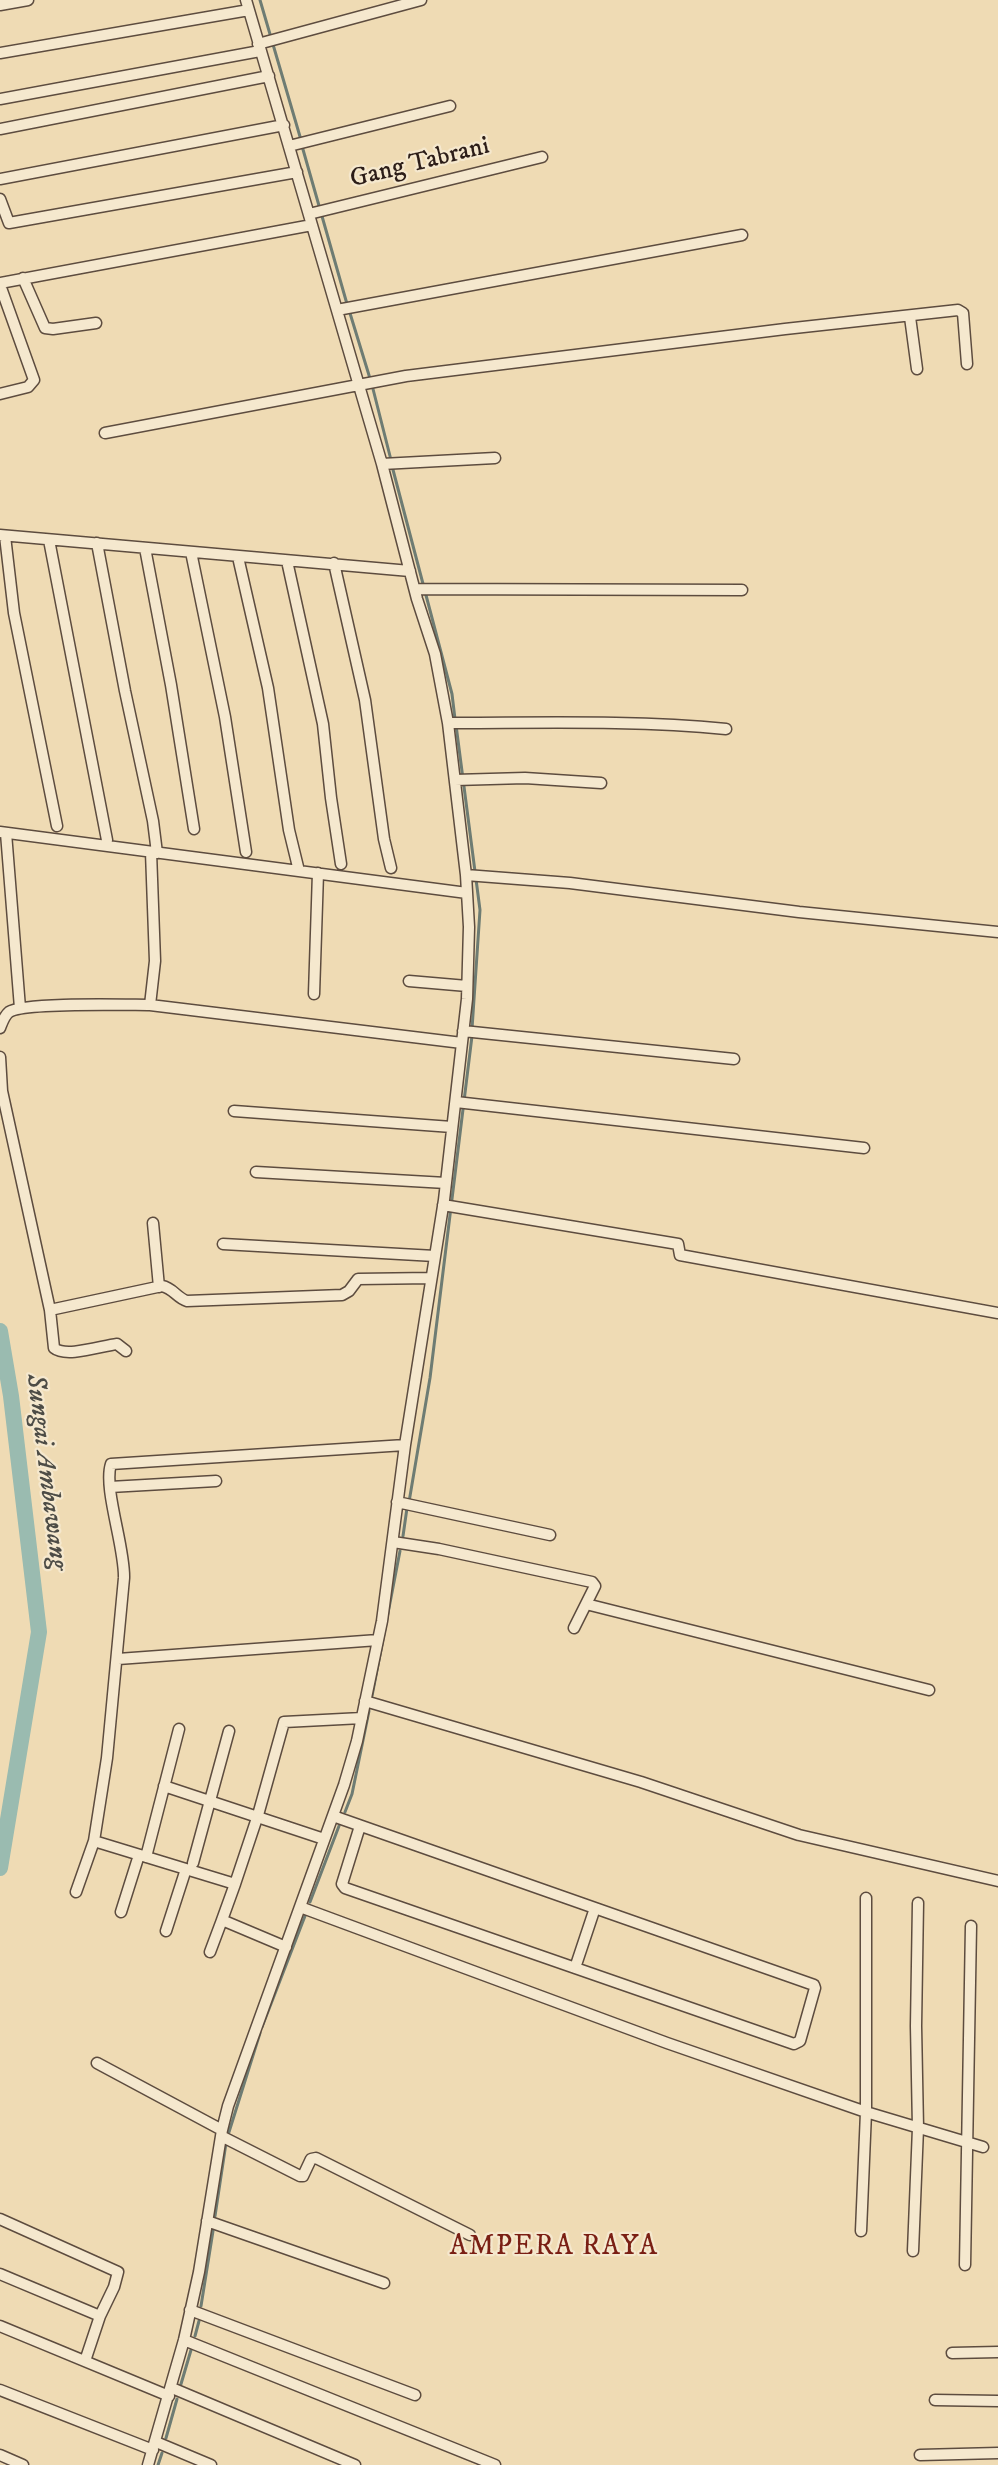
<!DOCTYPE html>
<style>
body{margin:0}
canvas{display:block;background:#efdbb4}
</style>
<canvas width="998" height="2465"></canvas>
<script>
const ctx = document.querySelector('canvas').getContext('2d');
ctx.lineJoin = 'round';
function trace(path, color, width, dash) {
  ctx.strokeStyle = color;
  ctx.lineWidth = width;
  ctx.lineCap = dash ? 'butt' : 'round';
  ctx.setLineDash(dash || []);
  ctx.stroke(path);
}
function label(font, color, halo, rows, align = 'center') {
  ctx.font = font + ' "IM FELL DW Pica",serif';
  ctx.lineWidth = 4.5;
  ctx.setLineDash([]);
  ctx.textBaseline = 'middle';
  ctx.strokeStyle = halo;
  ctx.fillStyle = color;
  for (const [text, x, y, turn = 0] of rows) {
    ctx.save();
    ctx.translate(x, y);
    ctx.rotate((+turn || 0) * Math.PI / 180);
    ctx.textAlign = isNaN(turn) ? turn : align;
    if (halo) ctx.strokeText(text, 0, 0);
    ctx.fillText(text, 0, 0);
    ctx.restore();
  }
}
trace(new Path2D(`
 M260,0L301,140
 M302,146L347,304
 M349,310L372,385L391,460
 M392,466L452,694L455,719
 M456,725L480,910L472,1029
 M409,1502L430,1378L472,1036
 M403,1536L407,1508
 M372,1696L400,1551
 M345,1812L352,1794L369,1711
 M310,1902L339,1826
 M262,2027L305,1916
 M229,2132L260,2033
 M215,2216L226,2143
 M201,2306L213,2231
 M195,2336L199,2321
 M181,2384L191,2350
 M166,2438L177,2399
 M158,2465L162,2453`), '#6e7c73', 3);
trace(new Path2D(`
 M0,1331L11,1396L39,1632L0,1868`), '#9abbb0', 16);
const minor = new Path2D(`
 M0,5L28,0
 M258,44L421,0
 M0,53L249,10
 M0,99L260,51
 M0,129L269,76
 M289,146L450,106
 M0,179L284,125
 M0,199L9,223L297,172
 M309,214L542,157
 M23,278L45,328L53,329L96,323
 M0,283L312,225
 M0,285L34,380L28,387L0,394
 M337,310L742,235
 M910,317L917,369
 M105,433L406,376L785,329L958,310L963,313L967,364
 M382,464L495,458
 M0,535L410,571
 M5,536L14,613L57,826
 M49,540L107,840
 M97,543L125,691L153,821L157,853
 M145,548L171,685L194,829
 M191,552L225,717L246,852
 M238,557L268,688L289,830L299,871
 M287,561L323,724L331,798L341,864
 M334,563L365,700L384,839L391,868
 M415,589L742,590
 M448,723C542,723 634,720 726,729
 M455,780L525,778L601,783
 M0,832L467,893
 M6,833L20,1008
 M466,875L570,883L799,912L998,932
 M409,981L467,986
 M314,994L318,873
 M150,1005L155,961L151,852
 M0,1028C2,1023 4,1016 9,1012C24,1002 127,1005 150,1005L462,1043
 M463,1031L734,1059
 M0,1057L2,1091L50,1310L54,1348C66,1358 101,1346 117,1344L126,1351
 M456,1102L864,1148
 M234,1111L452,1127
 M256,1172L446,1183
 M443,1205L678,1244L680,1255L998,1313
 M153,1223L159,1287
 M223,1244L435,1256
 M50,1310L162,1286C173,1288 177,1298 187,1301L342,1295L349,1291L358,1279L431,1278
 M110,1487L216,1481
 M397,1502L550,1535
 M393,1542L439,1549L592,1582L595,1586L574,1628
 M586,1604L929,1690
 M118,1659L378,1640
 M365,1701L641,1782L799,1835L998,1881
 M164,1786L324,1839
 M333,1816L814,1985L815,1988L800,2041L794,2044L345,1888L342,1884L360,1826
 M94,1841L107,1758L124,1578C125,1547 103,1488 111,1464L405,1445
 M146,1857L179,1729
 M193,1863L229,1731
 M235,1884L258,1815L284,1722L362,1718
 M76,1892L94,1841L235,1884L222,1920L286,1947
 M300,1907L667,2043L866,2112L983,2147
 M121,1912L139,1855
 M166,1931L186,1869
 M210,1952L222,1920
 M575,1968L595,1908
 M97,2063L222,2130
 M221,2136L300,2176H303L311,2159L316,2158L470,2235
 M0,2219L118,2272L114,2287L100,2316L85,2361
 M207,2221L384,2283
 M861,2231L866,2112V1898
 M913,2251L918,2128L916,2026L918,1903
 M965,2265L971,1926
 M0,2274L100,2316
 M190,2310L415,2395
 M0,2326L169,2396
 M184,2340L495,2465
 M952,2353L998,2352
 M172,2388L355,2465
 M0,2390L153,2450
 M935,2400L998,2401
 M156,2442L211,2465
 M0,2455L23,2465
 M920,2455L998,2453
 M148,2465L184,2340L199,2272L222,2130L228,2106L344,1785L357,1741L382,1621L405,1445L444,1200L467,999L469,927L466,875L448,723L435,654L417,599L382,464L246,0`);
trace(minor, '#5d4c3f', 13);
trace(minor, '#f5e8ce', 10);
label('26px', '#2c1d18', '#f5e8ce', [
 ["Gang Tabrani",420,164,-14]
]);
label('italic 27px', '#4d4c46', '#f5e8ce', [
 ["Sungai Ambawang",45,1472,83]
]);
ctx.letterSpacing = '1.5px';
label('28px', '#7a1f14', '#f5e8ce', [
 ["AMPERA RAYA",554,2248]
]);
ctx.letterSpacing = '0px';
</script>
